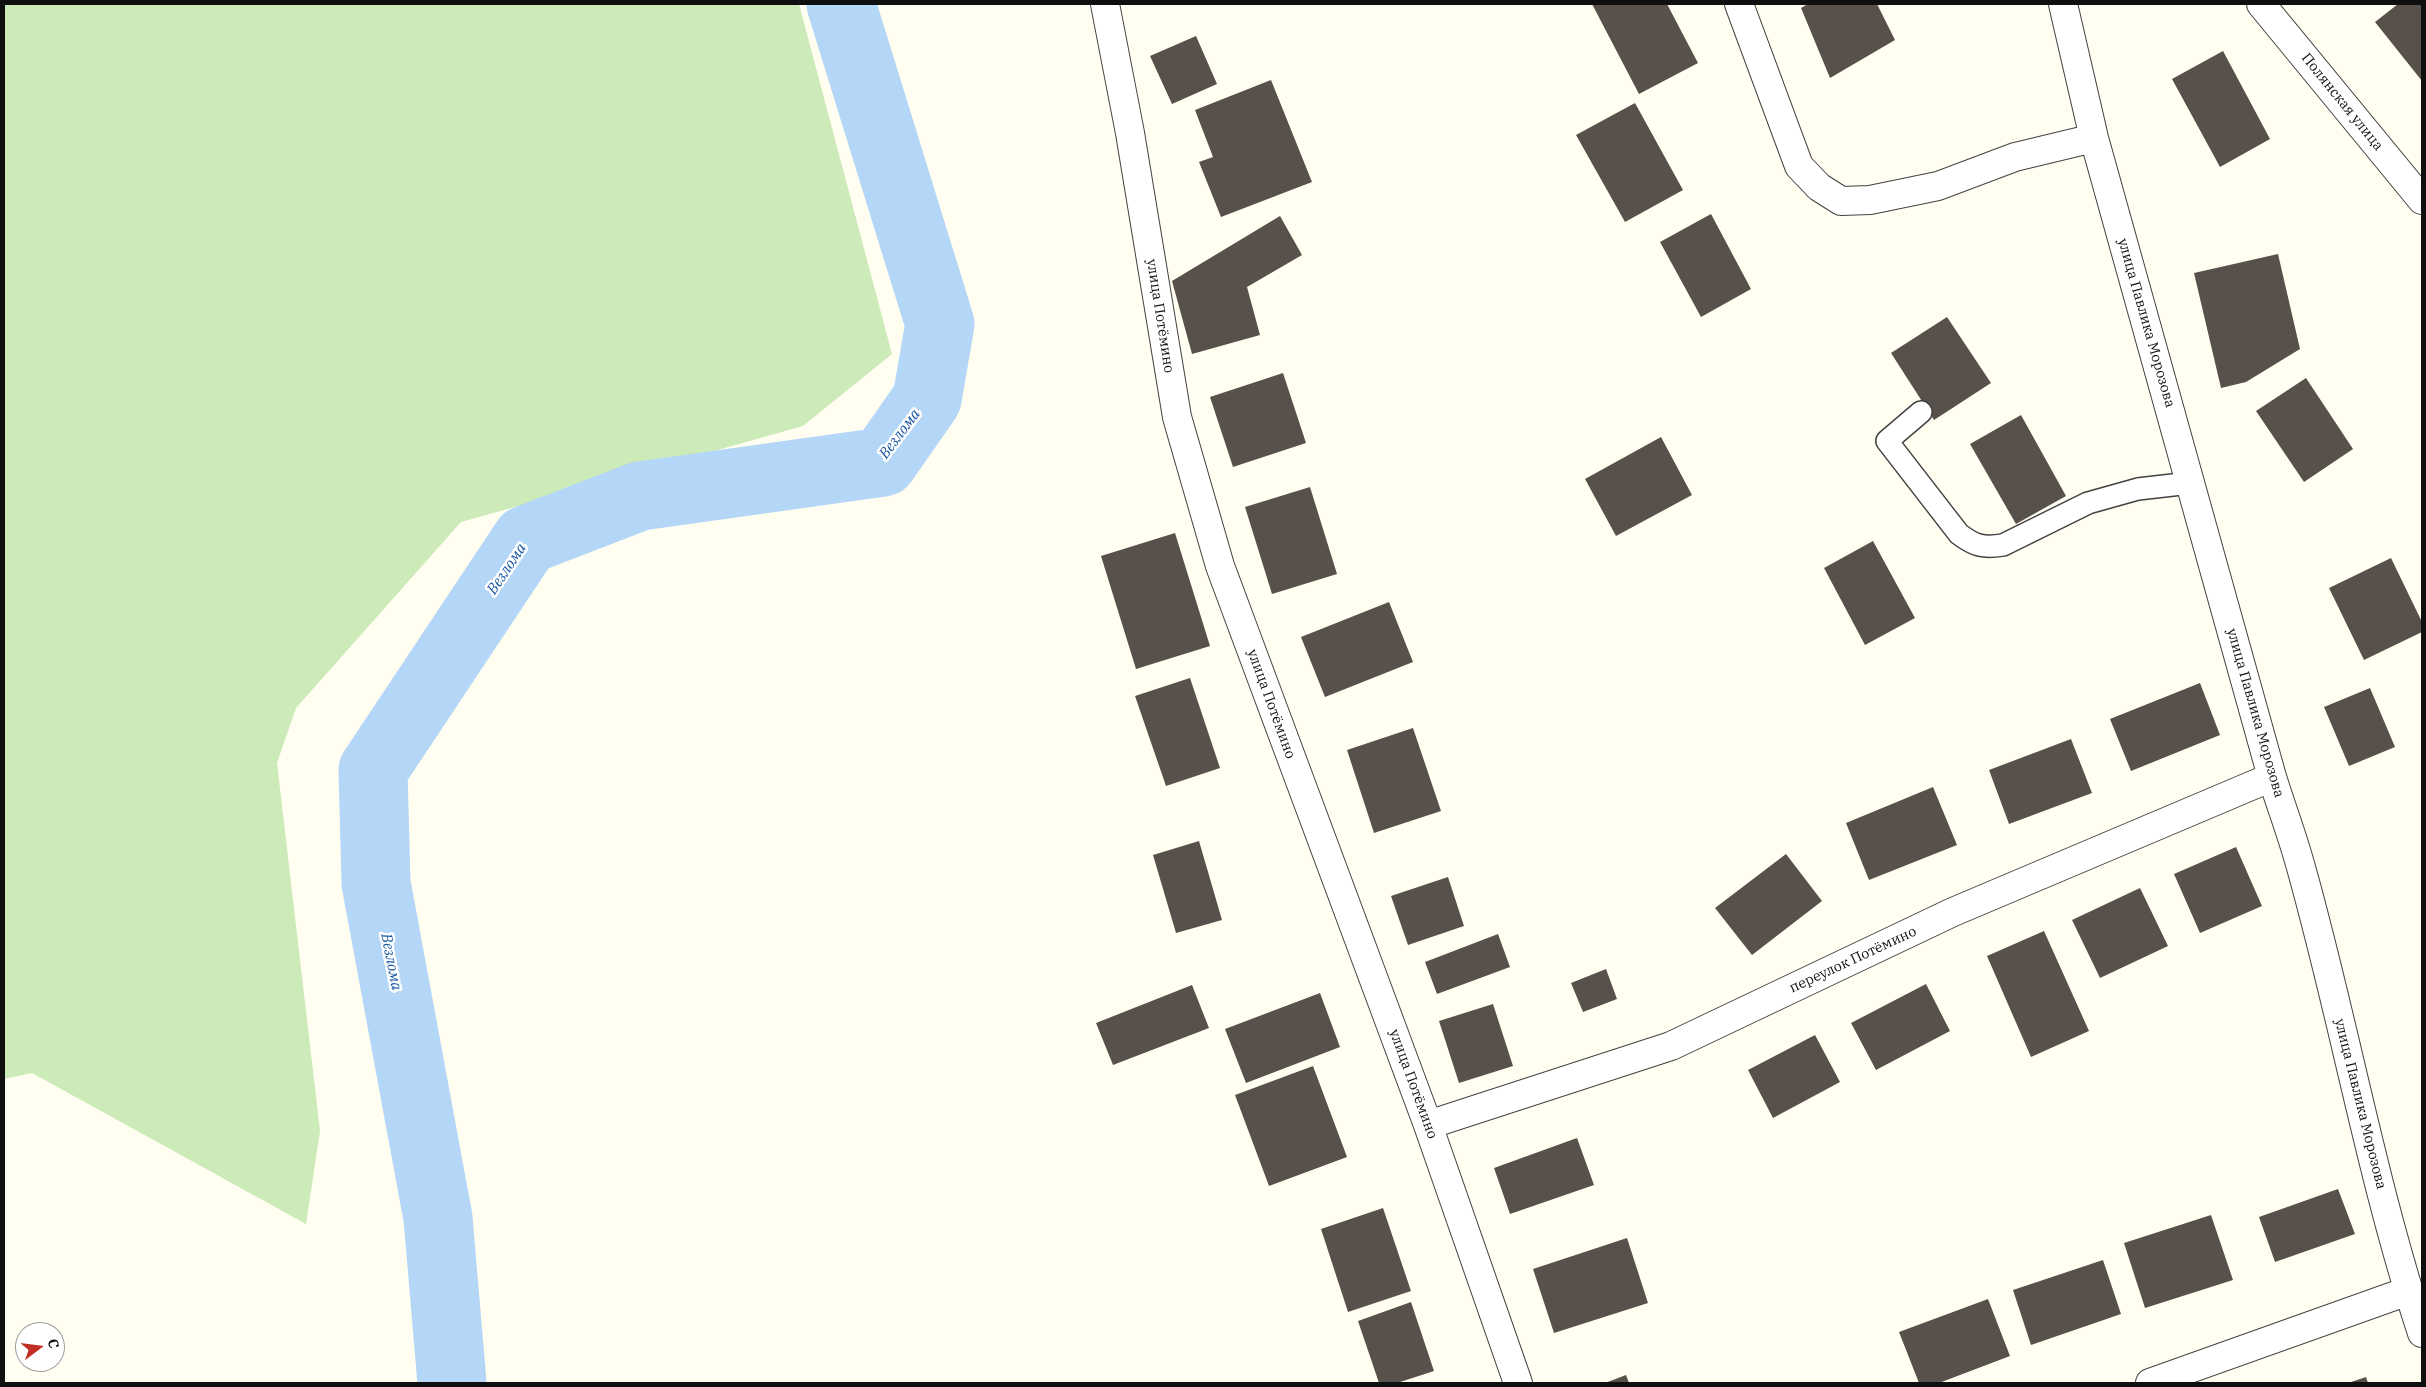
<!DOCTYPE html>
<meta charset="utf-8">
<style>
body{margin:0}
#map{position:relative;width:2426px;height:1387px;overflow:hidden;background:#fffef0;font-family:"IBM Plex Serif",serif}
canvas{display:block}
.frame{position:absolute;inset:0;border:5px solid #0f0f0f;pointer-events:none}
.north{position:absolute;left:15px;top:1322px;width:50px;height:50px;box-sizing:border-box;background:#fff;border:1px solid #9f9f9f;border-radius:50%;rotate:75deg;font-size:14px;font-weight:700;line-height:20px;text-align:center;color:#0f0f0f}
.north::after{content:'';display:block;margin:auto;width:18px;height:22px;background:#c12e24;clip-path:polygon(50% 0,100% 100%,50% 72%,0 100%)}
</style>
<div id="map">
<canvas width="2426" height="1387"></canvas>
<div class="frame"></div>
<div class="north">С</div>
</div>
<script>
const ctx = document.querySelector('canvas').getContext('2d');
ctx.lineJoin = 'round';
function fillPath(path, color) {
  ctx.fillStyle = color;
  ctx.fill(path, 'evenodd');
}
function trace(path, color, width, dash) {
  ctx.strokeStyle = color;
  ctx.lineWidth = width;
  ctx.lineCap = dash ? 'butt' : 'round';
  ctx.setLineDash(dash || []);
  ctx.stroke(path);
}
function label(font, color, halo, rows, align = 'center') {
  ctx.font = font + ' "IBM Plex Serif",serif';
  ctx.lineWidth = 5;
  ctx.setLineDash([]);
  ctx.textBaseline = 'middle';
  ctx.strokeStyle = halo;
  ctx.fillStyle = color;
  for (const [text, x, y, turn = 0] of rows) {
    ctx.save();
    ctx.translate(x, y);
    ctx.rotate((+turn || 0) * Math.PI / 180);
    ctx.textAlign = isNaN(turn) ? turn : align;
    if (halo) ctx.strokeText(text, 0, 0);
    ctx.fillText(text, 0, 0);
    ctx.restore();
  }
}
fillPath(new Path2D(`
 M4,4H799L892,354L803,426L461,522L296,708L277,763L320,1131L306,1224L32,1073L4,1079Z`), '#cdeab9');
trace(new Path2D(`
 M452,1383L438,1218L376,883L373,770L526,540L640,496L883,462L927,399L940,324L841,4`), '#b4d7f7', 69);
fillPath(new Path2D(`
 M1592,4H1667L1698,63L1639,94Z
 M1808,4H1877L1895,40L1830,78L1801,8Z
 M2398,4H2422V81L2375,22Z
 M1196,36L1217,84L1172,104L1150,56Z
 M2223,51L2270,139L2220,167L2172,79Z
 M1271,80L1312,182L1221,217L1199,162L1213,157L1195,110Z
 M1635,103L1683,190L1625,222L1576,135Z
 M1711,214L1751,289L1701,317L1660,242Z
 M1280,216L1302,255L1247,287L1260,335L1192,354L1172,281Z
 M2278,254L2300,349L2246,382L2221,388L2194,273Z
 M1947,317L1991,383L1934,420L1891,353Z
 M1283,373L1306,443L1233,467L1210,397Z
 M2306,378L2353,449L2304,482L2256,411Z
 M2021,415L2066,496L2016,524L1970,444Z
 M1661,437L1692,495L1616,536L1585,479Z
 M1310,487L1337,574L1272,594L1245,507Z
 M1175,533L1210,646L1136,669L1101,556Z
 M1873,541L1915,618L1865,645L1824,568Z
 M2391,558L2422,622V632L2364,660L2329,588Z
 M1389,602L1413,662L1325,697L1301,637Z
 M1190,678L1220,768L1166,786L1135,696Z
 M2200,683L2220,735L2131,771L2110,719Z
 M2370,688L2395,747L2349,766L2324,707Z
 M1413,728L1441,811L1374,833L1347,750Z
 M2071,739L2092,793L2009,824L1989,770Z
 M1933,787L1957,845L1869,880L1846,823Z
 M1199,841L1222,920L1176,933L1153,855Z
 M2236,847L2262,906L2200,933L2174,874Z
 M1786,854L1822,901L1752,955L1715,908Z
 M1448,877L1464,926L1408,945L1391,896Z
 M2140,888L2168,946L2100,978L2072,920Z
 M2044,931L2089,1031L2031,1057L1987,956Z
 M1498,934L1510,967L1437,994L1425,962Z
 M1606,969L1617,999L1583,1012L1571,983Z
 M1926,984L1950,1031L1876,1070L1851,1023Z
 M1192,985L1209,1028L1113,1065L1096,1023Z
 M1320,993L1340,1047L1246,1083L1225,1029Z
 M1493,1004L1513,1066L1459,1083L1439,1021Z
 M1815,1035L1840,1082L1773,1118L1748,1070Z
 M1313,1066L1347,1157L1269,1186L1235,1095Z
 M1577,1138L1594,1185L1510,1214L1494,1168Z
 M2338,1189L2355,1234L2275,1262L2259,1217Z
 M1383,1208L1411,1291L1348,1312L1321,1229Z
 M2211,1215L2233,1280L2145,1308L2124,1243Z
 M1627,1238L1648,1303L1554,1333L1533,1269Z
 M2103,1260L2121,1314L2031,1345L2013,1290Z
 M1988,1299L2010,1356L1939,1383H1919L1899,1332Z
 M1411,1302L1434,1371L1397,1383H1379L1358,1321Z
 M1626,1375L1629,1383H1605Z
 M2366,1377L2368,1383H2348Z`), '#58514b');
const lane = new Path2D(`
 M1921,412L1887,441L1959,534C1975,546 1983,548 2003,545L2088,503L2138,489L2190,483`);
const street = new Path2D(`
 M1105,4L1130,133L1177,417L1220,566L1428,1125L1518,1383
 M1739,4L1799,166L1819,187L1841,201L1870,200L1938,186L2015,157L2094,138
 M2063,4L2094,138L2272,777C2281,806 2292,835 2300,864C2344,1019 2371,1179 2422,1333
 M2261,4L2422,200
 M1428,1125L1671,1046L1953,912L2272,777
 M2150,1383L2408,1291`);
trace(lane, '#424242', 24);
trace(street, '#424242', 30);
trace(lane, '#fff', 21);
trace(street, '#fff', 28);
label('14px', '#0f0f0f', '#fff', [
 ["Полянская улица",2342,102,51],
 ["улица Потёмино",1160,316,81],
 ["улица Павлика Морозова",2146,323,74],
 ["улица Потёмино",1271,704,70],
 ["улица Павлика Морозова",2255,713,74],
 ["переулок Потёмино",1853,960,-25],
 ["улица Потёмино",1413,1084,70],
 ["улица Павлика Морозова",2360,1104,76]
]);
label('italic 15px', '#1555a3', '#fff', [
 ["Везлома",900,434,-53],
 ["Везлома",507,569,-56],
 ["Везлома",391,962,79]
]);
</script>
